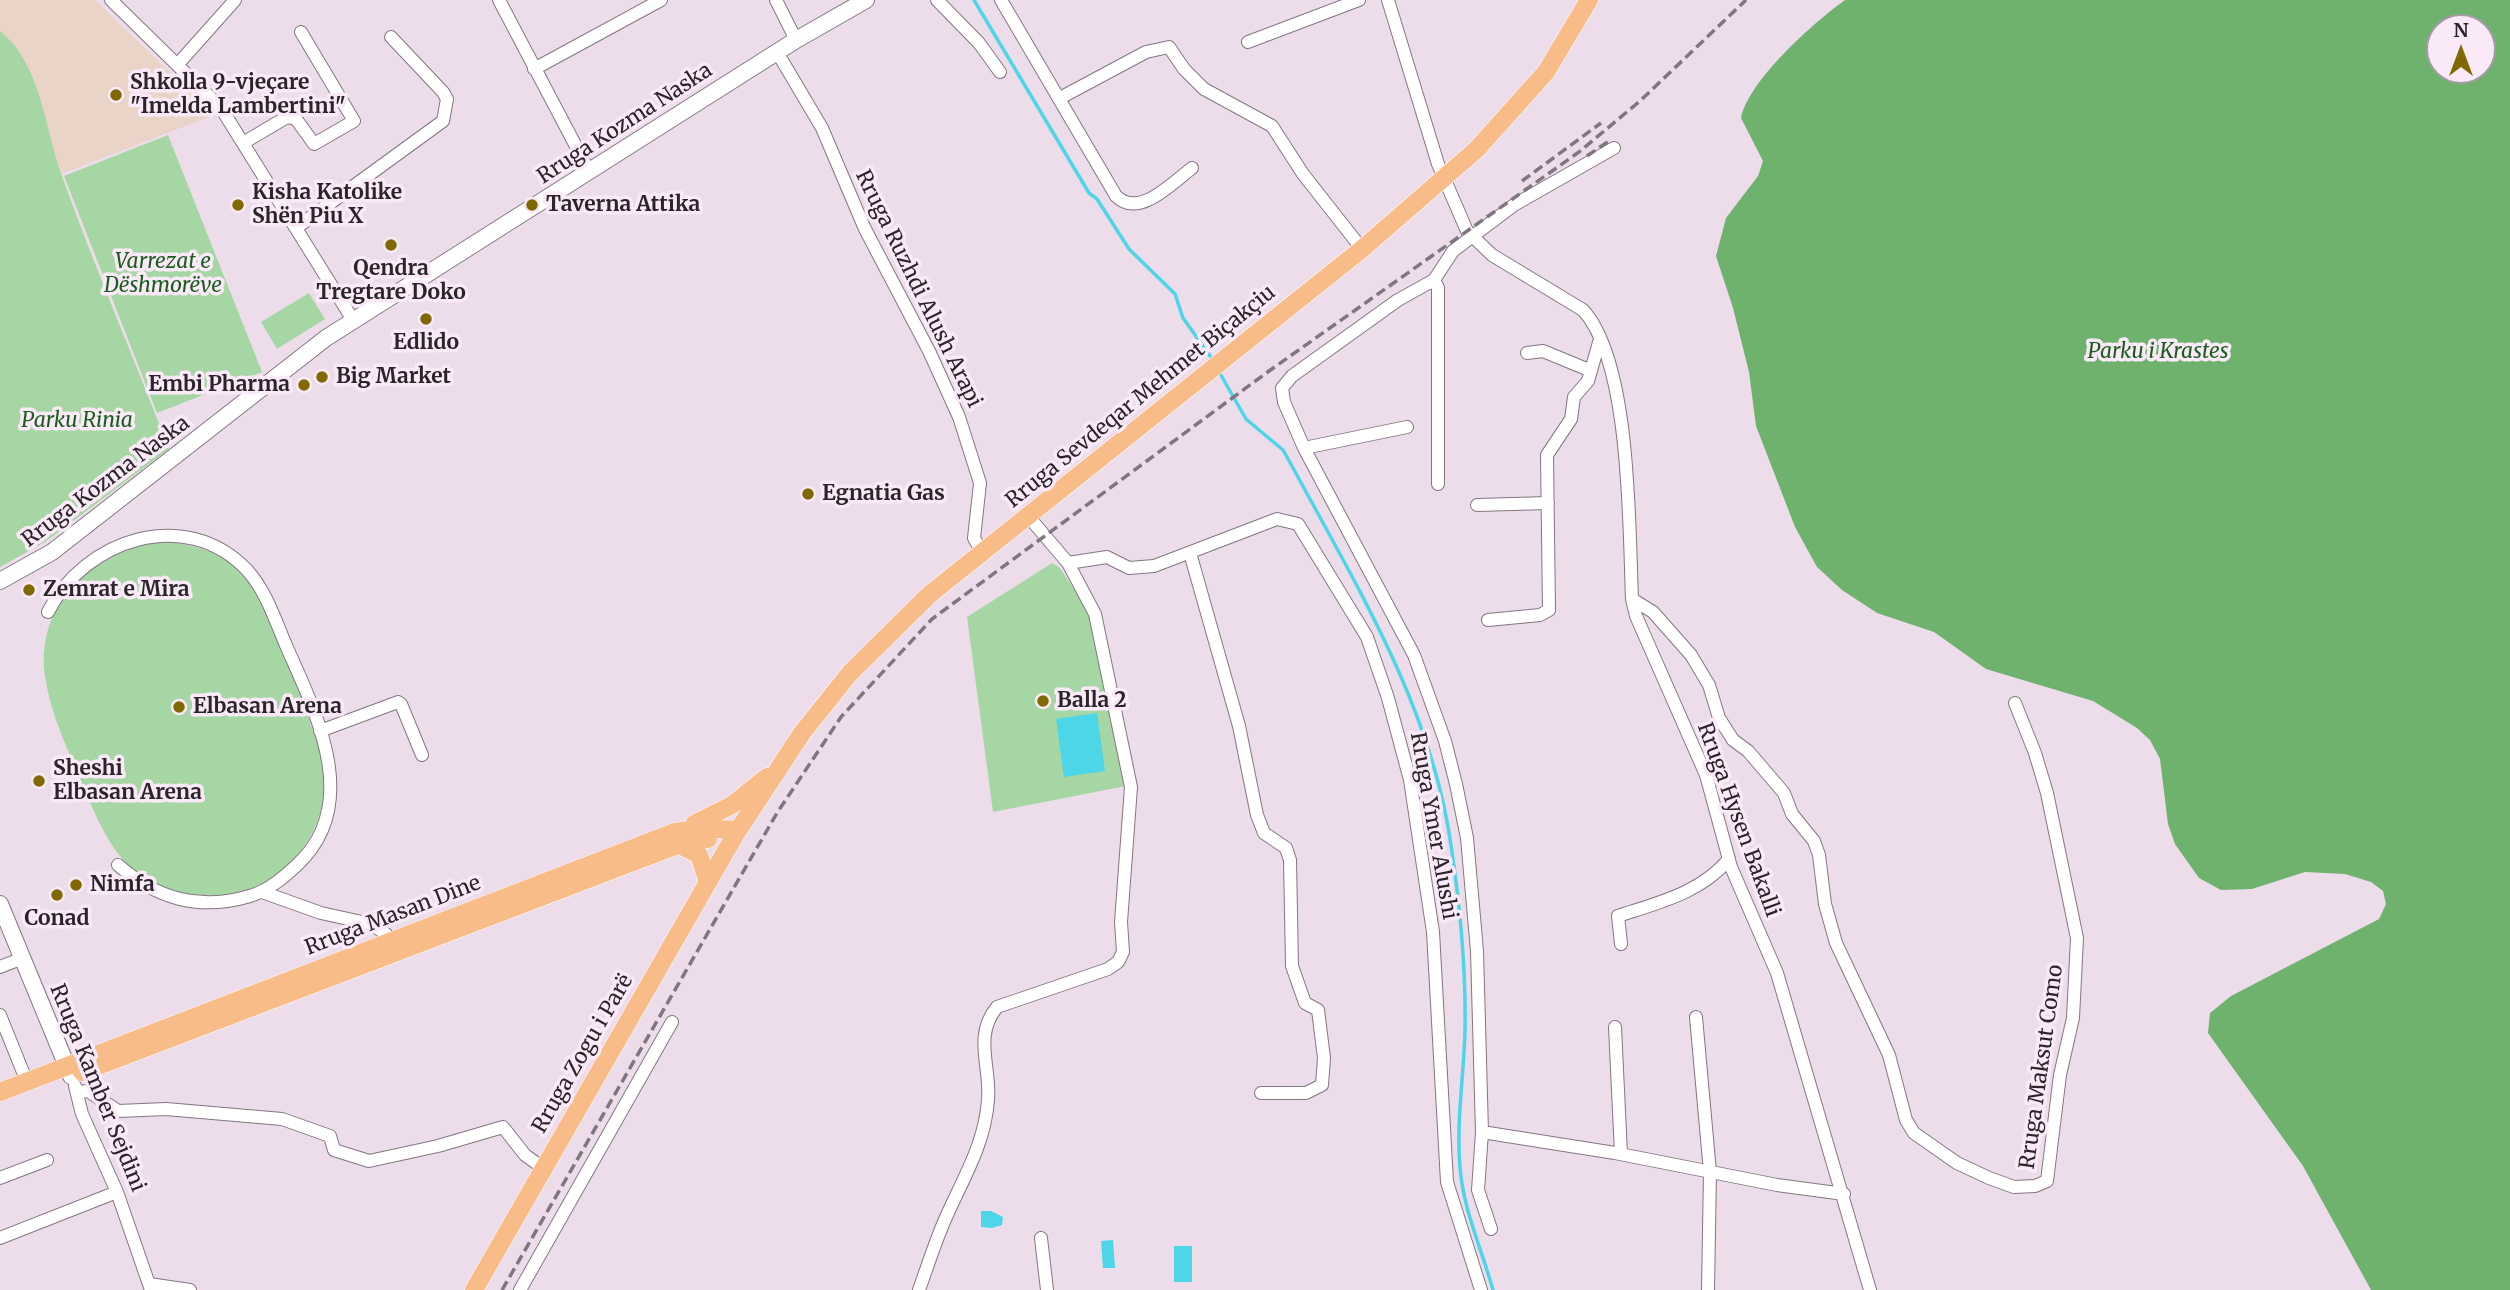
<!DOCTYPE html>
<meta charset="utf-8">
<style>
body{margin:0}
#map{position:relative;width:2510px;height:1290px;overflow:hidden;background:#edddeb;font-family:Merriweather,serif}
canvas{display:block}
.north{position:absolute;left:2426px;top:14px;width:70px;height:70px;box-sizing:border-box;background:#faeaf8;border:2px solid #a79ba6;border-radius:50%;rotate:0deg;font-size:19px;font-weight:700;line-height:28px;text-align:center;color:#2b252a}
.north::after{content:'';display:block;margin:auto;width:24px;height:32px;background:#816901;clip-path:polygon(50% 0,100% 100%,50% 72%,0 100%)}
</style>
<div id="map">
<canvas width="2510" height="1290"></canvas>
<div class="north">N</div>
</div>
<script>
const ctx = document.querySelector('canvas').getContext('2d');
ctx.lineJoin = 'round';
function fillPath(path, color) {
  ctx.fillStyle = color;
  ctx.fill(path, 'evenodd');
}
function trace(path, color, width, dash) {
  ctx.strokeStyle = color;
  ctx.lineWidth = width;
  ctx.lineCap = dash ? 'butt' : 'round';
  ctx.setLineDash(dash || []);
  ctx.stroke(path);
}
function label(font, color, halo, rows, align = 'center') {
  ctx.font = font + ' Merriweather,serif';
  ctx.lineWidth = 7;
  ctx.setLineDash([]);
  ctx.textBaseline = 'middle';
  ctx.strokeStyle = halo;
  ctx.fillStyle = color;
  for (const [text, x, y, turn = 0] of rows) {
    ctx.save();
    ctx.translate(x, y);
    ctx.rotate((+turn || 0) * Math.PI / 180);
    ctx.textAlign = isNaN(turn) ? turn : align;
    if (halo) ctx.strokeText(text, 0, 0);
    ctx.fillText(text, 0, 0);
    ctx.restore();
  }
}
fillPath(new Path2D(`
 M0,0H95L214,115L61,174L31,76L19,52L0,31Z`), '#ead4c7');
fillPath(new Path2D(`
 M0,31C41,63 45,130 62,176C95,268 134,358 169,449L45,542L0,567Z
 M168,135L262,372L157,413L64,176Z
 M309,293L325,319L277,349L261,322Z
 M157,541C189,543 222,551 245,575C273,603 307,715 322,757C330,798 319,833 290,863C252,905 177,904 135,871C108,850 92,807 79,776C65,744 50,711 45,676C37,621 71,571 121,549C131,544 146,544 157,541Z
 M1052,563L1060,568L1090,614L1126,786L993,812L967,617Z`), '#a7d6a5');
fillPath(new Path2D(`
 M1845,0H2510V1290H2371L2303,1166L2208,1033L2210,1013L2231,996L2379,919L2386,904L2383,891L2371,882L2345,874L2305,872L2252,889L2221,890L2199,878L2175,844L2168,824L2160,759L2150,740L2137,728L2093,701L1986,669L1934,632L1877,613L1842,590L1817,567L1795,527L1756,426L1749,372L1733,308L1716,256L1726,218L1758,176L1763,161L1741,118C1749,80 1813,23 1845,0ZM2440,28H2482V70H2440Z`), '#6fb26e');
fillPath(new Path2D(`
 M1097,713L1105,771L1064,777L1056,719Z
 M981,1211H991L1003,1217L1002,1225L992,1228L981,1227Z
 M1113,1240L1115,1268H1103L1101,1241Z
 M1174,1246H1192V1282H1174Z`), '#4cd6e7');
trace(new Path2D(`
 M974,0L1089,193L1097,199L1129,249L1175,294L1183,318L1213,360
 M1218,370L1246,419L1283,450L1292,466C1357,587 1431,706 1451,845C1460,905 1466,969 1465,1030C1464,1075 1456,1122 1460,1167C1463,1209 1482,1250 1493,1290`), '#4cd6e7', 3.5);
const minor = new Path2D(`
 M111,0L221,108L353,320
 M499,0L589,171
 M776,0L796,40
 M937,0L979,43L1000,72
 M1001,0L1116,196C1139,219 1172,183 1192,168
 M1388,0L1438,164L1467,231L1492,255L1583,310C1631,362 1629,528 1632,599L1636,616L1706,775L1731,867L1777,973L1870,1290
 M1248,42L1359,0
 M777,52L822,128L865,229L929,351L959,417L980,483L974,538L982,552
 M178,64L235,0
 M534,69L661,0
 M1060,98L1146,52L1169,47L1184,69L1204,89L1272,126L1303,174L1362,249
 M243,143L287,117L296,119L314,144L354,121L301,32
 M296,228L443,121L447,99L443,92L391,37
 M1434,280L1438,288V484
 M1527,353L1543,351L1589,370
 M1304,448L1407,427
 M1477,505L1548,503
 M1028,516L1068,563L1107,557L1129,568L1154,566L1277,519L1298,524L1367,637L1388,698L1410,780L1433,932L1447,1182L1481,1290
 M1190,553L1239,726L1257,815L1264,833L1286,848L1290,860L1292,966L1305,1003L1318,1010L1324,1058L1322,1085L1306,1093H1261
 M1632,599L1653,612L1691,655L1709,685L1719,718L1733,740L1748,751L1784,793L1792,814L1814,841L1819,855L1825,904L1836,943L1889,1055L1906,1120L1914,1133L1957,1163L1989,1178L2014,1187L2035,1186L2047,1181L2060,1075L2073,1018L2077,938L2047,793L2035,753L2015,703
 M48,612C84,540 185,505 247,570C267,592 276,623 288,650C317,715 362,805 297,865C283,878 269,890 250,896C199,911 157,899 118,865
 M1488,620L1540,615L1549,610L1547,455L1571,419L1574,397L1588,381L1600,339
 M320,731L398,702L401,704L422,755
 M262,892L321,913L371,924L386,934L389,941
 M1621,944L1618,916C1657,903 1701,893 1729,859
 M0,967L23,958
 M0,1015L27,1082
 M1696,1017L1710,1172L1708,1290
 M1615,1027L1621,1154
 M75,1086L82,1114L117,1192L151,1290
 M77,1092L88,1091L118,1111L166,1109L282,1119L330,1136L334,1150L369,1161L438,1146L503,1127L525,1155L543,1168
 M1482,1132L1615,1153L1777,1185L1844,1194
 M0,1178L47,1160
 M1491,1229L1478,1190L1482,1132L1477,951L1467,838L1456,784L1445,741L1414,655L1304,448L1284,402L1282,388L1292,376L1398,300L1434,280L1453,251L1514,205L1614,148
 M0,1238L117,1192
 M1041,1238L1047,1290
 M149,1284L190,1290
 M520,1290L672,1022
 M919,1290C928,1265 936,1239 947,1215C964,1177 985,1143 988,1100C991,1067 973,1036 997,1007L1108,969L1118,962L1123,952L1121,922L1131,787L1095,614L1068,563`);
const secondary = new Path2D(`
 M0,581L52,552L326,338L796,40L866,0
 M0,904L71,1076`);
const primary = new Path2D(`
 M694,824L732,805L767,777
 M680,845L699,855L708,882
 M82,1072L688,841L708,839
 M0,1092L675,832L703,828L738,830
 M474,1290L735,835L802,733L850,673L930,594L1362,249L1477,149L1546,72L1589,0`);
trace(minor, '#837682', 14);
trace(secondary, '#837682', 18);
trace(primary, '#fff', 19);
trace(minor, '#fff', 12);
trace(secondary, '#fff', 16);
trace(primary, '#f8bc88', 18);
trace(new Path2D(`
 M1587,156L1609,141
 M1522,181L1601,123
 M502,1290L777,813L841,717L932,619L1269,371L1579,152L1640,101L1746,0`), '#80767f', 3.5, [10, 5]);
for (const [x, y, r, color] of [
 [116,95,7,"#816901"],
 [238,205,7,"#816901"],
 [532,205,7,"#816901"],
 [391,245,7,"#816901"],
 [426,319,7,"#816901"],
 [322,377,7,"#816901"],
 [304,385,7,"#816901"],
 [808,494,7,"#816901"],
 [29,590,7,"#816901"],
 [1043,701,7,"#816901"],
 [179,707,7,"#816901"],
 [39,781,7,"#816901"],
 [76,885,7,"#816901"],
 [57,895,7,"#816901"]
]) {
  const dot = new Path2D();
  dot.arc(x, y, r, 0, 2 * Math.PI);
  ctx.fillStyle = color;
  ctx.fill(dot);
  trace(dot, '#faeaf8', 2.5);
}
label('bold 21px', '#2b252a', '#faeaf8', [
 ["Shkolla 9-vjeçare",130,83],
 ["\"Imelda Lambertini\"",130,107],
 ["Kisha Katolike",252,193],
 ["Shën Piu X",252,217],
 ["Taverna Attika",546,205],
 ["Qendra",391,269,"center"],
 ["Tregtare Doko",391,293,"center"],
 ["Edlido",426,343,"center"],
 ["Big Market",336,377],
 ["Embi Pharma",290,385,"right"],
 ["Egnatia Gas",822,494],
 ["Zemrat e Mira",43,590],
 ["Balla 2",1057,701],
 ["Elbasan Arena",193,707],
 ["Sheshi",53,769],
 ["Elbasan Arena",53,793],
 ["Nimfa",90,885],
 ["Conad",57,919,"center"]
], 'left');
label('21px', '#2b252a', '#faeaf8', [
 ["Rruga Kozma Naska",625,124,-33],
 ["Rruga Ruzhdi Alush Arapi",918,289,64],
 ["Rruga Sevdeqar Mehmet Biçakçiu",1141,397,-39],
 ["Rruga Kozma Naska",106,482,-37],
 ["Rruga Hysen Bakalli",1738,820,70],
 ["Rruga Ymer Alushi",1433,826,80],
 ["Rruga Masan Dine",393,916,-21],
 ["Rruga Zogu i Parë",583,1054,-60],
 ["Rruga Maksut Como",2042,1067,-82],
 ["Rruga Kamber Sejdini",97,1088,68]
]);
label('italic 21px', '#1a5e1d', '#faeaf8', [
 ["Varrezat e",163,262],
 ["Dëshmorëve",163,286],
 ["Parku i Krastes",2158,352],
 ["Parku Rinia",77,421]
]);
</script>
